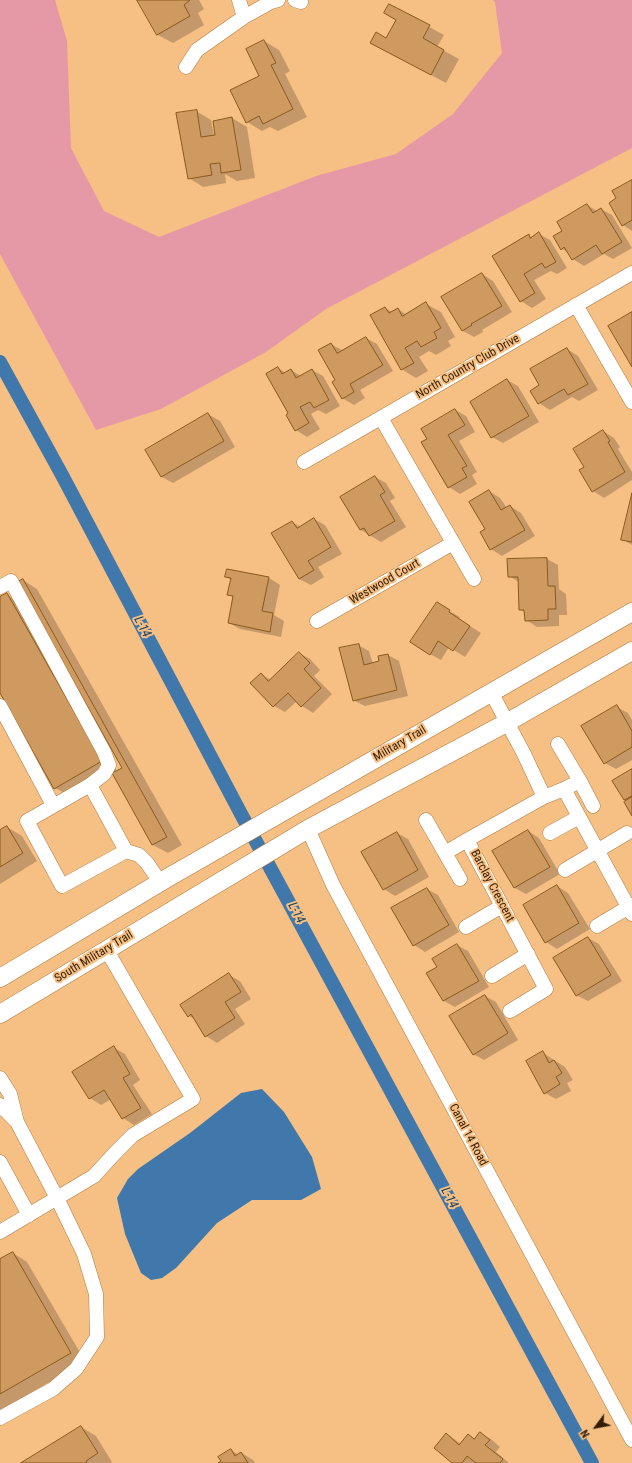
<!DOCTYPE html>
<style>
body{margin:0}
#map{position:relative;width:632px;height:1463px;overflow:hidden;background:#f6bf83;font-family:"Roboto Condensed",sans-serif}
canvas{display:block}
.north{position:absolute;left:576px;top:1407px;width:40px;height:40px;-webkit-text-stroke:3px #f6bf83;paint-order:stroke;rotate:238deg;font-size:11px;font-weight:700;line-height:16px;text-align:center;color:#321d05}
.north::after{content:'';display:block;margin:auto;width:14px;height:18px;background:#321d05;clip-path:polygon(50% 0,100% 100%,50% 72%,0 100%)}
</style>
<div id="map">
<canvas width="632" height="1463"></canvas>
<div class="north">N</div>
</div>
<script>
const ctx = document.querySelector('canvas').getContext('2d');
ctx.lineJoin = 'round';
function fillPath(path, color) {
  ctx.fillStyle = color;
  ctx.fill(path, 'evenodd');
}
function trace(path, color, width, dash) {
  ctx.strokeStyle = color;
  ctx.lineWidth = width;
  ctx.lineCap = dash ? 'butt' : 'round';
  ctx.setLineDash(dash || []);
  ctx.stroke(path);
}
function label(font, color, halo, rows, align = 'center') {
  ctx.font = font + ' "Roboto Condensed",sans-serif';
  ctx.lineWidth = 4;
  ctx.setLineDash([]);
  ctx.textBaseline = 'middle';
  ctx.strokeStyle = halo;
  ctx.fillStyle = color;
  for (const [text, x, y, turn = 0] of rows) {
    ctx.save();
    ctx.translate(x, y);
    ctx.rotate((+turn || 0) * Math.PI / 180);
    ctx.textAlign = isNaN(turn) ? turn : align;
    if (halo) ctx.strokeText(text, 0, 0);
    ctx.fillText(text, 0, 0);
    ctx.restore();
  }
}
fillPath(new Path2D(`
 M0,0H55L67,41L71,148L104,211L159,237L316,176L396,154L453,114L502,53L495,2L493,0H632V148L326,309L266,352L161,409L96,430L0,254Z`), '#e599a6');
fillPath(new Path2D(`
 M262,1089L284,1112L312,1157L321,1189L301,1200H252L217,1223L176,1268L162,1278L151,1280L141,1273L125,1234L117,1198L128,1179L138,1169L190,1133L241,1093Z`), '#4078ab');
fillPath(new Path2D(`
 M138,0H199L204,9L198,13L204,25L173,43L158,35Z
 M389,5L444,35L437,47L459,59L446,83L386,51L387,39L397,20Z
 M264,41L279,50L290,71L285,74L307,117L278,131L270,127L262,131L247,122L260,76Z
 M196,111L211,120L214,136L232,118L247,127L255,178L237,181L225,174L226,183L203,187L189,178Z
 M632,181V231L623,225L618,199Z
 M587,205L597,211L601,209L612,215L632,248L613,259L604,254L584,266L573,259L569,253L562,249Z
 M539,234L550,240L567,268L557,274L551,271L534,280L546,299L532,308L521,301L529,235L532,238Z
 M482,274L493,281L512,312L482,330L483,332L474,337L463,331Z
 M426,304L441,312L455,337L448,341L451,346L436,355L429,351L419,357L428,371L416,378L401,369L385,308L392,312L398,309L407,315Z
 M366,338L377,344L393,371L360,390L365,398L354,405L342,398L337,380L331,344L342,350Z
 M567,349L578,356L598,390L579,401L572,397L550,410L539,403L541,386Z
 M278,368L286,373L291,370L301,376L312,370L323,376L340,406L326,414L318,410L311,414L320,429L307,437L296,430L289,414Z
 M507,380L518,386L539,422L503,443L492,437Z
 M455,410L466,416L475,432L459,441L477,472L472,475L477,484L460,494L449,487L428,439Z
 M208,414L220,421L235,447L173,483L162,477L147,450Z
 M603,431L614,438L620,447L618,449L632,472V480L604,498L593,491L585,467Z
 M375,477L386,483L395,498L390,501L406,527L381,542L361,530L341,497Z
 M489,491L500,498L507,508L510,506L521,513L535,536L502,556L491,549L486,530Z
 M632,496V545L622,539Z
 M314,519L325,525L342,554L318,567L324,577L311,585L299,579L292,522L301,527Z
 M547,559L558,565L559,589L566,594L567,615H559V626L537,627L526,620V613L520,609L519,582L509,576Z
 M226,577L269,578L280,585L274,615L284,621L281,637L240,629L229,623L234,597L229,595L231,580Z
 M23,580L37,589L182,845L168,853L153,845L113,772L70,796L55,788L0,691V599L7,595L22,603L117,772L123,768Z
 M447,610L460,617L459,619L481,633L465,657L449,647L441,660L430,654Z
 M358,645L369,651L373,664L380,662L388,655L399,661L408,696L365,706L353,700Z
 M299,653L310,659L320,670L314,676L332,694L313,713L302,706L297,701L285,712L274,706L261,674L271,680Z
 M617,707L628,713L632,720V760L616,769L605,763Z
 M632,771V814L627,801L625,800L614,781Z
 M7,827L22,836L37,861L0,884V832Z
 M528,831L539,838L560,874L526,894L515,888Z
 M397,833L408,839L429,877L395,896L384,889Z
 M557,886L568,893L590,929L557,949L546,942Z
 M427,889L438,895L459,932L425,952L414,945Z
 M588,938L599,944L622,981L588,1001L576,995Z
 M457,945L468,951L489,987L455,1007L444,1001L428,973L438,967Z
 M229,975L240,981L251,999L235,1009L245,1024L217,1043L206,1036L196,1020L189,1016Z
 M485,996L496,1002L518,1040L484,1060L473,1054Z
 M114,1048L125,1054L140,1080L133,1085L152,1114L134,1125L123,1118L111,1099L101,1105L90,1098Z
 M543,1053L565,1067L573,1080L567,1083L571,1091L556,1099L545,1093Z
 M13,1253L27,1262L85,1361L0,1411V1260Z
 M81,1427L96,1436L112,1462L110,1463H23Z
 M480,1433L491,1439L500,1447L496,1452L509,1463H454L447,1434L461,1444L468,1435L475,1439Z
 M231,1450L239,1455L242,1453L253,1460L255,1463H220Z`), '#0003');
trace(new Path2D(`
 M0,362L62,475L240,812L592,1463`), '#4078ab', 14);
const building = new Path2D(`
 M137,0H190L184,5L190,16L157,35Z
 M389,4L430,25L423,38L444,50L431,75L370,43L376,32L386,38L396,20L384,13Z
 M264,40L276,63L271,65L293,109L263,124L259,116L246,123L230,90L259,76L246,49Z
 M197,110L201,137L215,135L213,121L232,117L241,170L221,173L220,163L210,164L212,175L188,179L176,113Z
 M632,180V220L622,226L609,203L616,198L612,191Z
 M587,204L593,213L601,208L622,242L602,254L596,245L572,260L564,247L561,250L553,236L562,231L557,222Z
 M539,232L556,262L545,268L542,263L524,274L535,293L520,302L492,256L529,234L530,238Z
 M482,273L502,306L471,324L472,325L462,331L441,297Z
 M426,302L441,328L434,332L437,338L421,347L417,341L405,348L414,363L401,370L370,315L385,307L389,313L398,308L402,316Z
 M632,312V367L608,326Z
 M366,337L383,365L350,384L354,392L342,399L332,382L335,380L318,350L331,343L337,353Z
 M567,348L588,384L568,395L564,389L538,404L530,391L539,385L530,369Z
 M278,367L282,374L291,369L296,378L312,369L329,400L314,408L310,402L300,407L309,423L295,431L286,415L288,413L266,374Z
 M507,379L529,416L491,438L470,402Z
 M455,409L465,425L448,435L467,466L462,468L467,477L448,488L421,442L427,439L421,429Z
 M208,413L224,441L161,477L145,450Z
 M603,430L610,441L608,442L625,472L592,492L579,470L584,467L573,449Z
 M375,476L385,492L380,495L395,521L369,536L364,528L360,530L340,497Z
 M489,490L501,510L510,505L525,530L490,550L480,532L485,529L469,502Z
 M632,493V542L621,540Z
 M314,518L331,547L308,561L314,570L299,579L271,533L292,521L297,528Z
 M547,558L548,586H555L556,609H548V620L525,621L524,610H519L518,577H508L507,559Z
 M227,569L269,577L262,611L273,613L270,632L228,623L233,596L227,595L231,578L225,577Z
 M23,579L167,837L152,845L112,773L122,768L18,582Z
 M7,593L102,761L54,789L0,693V597Z
 M437,602L450,610L449,612L470,626L453,651L438,641L430,655L410,642Z
 M359,644L364,665L379,661L378,656L388,654L397,690L353,701L339,648Z
 M299,652L310,663L304,669L321,688L301,707L288,693L273,707L250,683L261,673L268,681Z
 M617,705L632,731V747L604,764L581,726Z
 M632,769V796L624,800L612,781Z
 M632,797V816L624,802Z
 M7,826L23,853L0,867V830Z
 M528,830L550,867L514,888L492,851Z
 M397,832L418,870L383,890L361,852Z
 M557,885L579,923L545,943L523,905Z
 M427,888L449,925L413,946L391,908Z
 M588,937L611,975L576,996L553,958Z
 M457,944L479,981L443,1001L426,973L437,967L432,959Z
 M229,973L241,992L225,1002L235,1018L205,1037L191,1014L188,1017L180,1005Z
 M485,995L508,1033L473,1055L449,1016Z
 M114,1046L130,1074L123,1078L141,1108L122,1119L104,1090L89,1099L72,1072Z
 M543,1051L549,1063L554,1060L562,1073L556,1077L560,1084L544,1094L526,1061Z
 M13,1252L71,1353L0,1394V1259Z
 M81,1426L98,1453L86,1461L87,1463H21Z
 M480,1432L490,1440L485,1445L503,1459L500,1463H476L467,1456L462,1463H452L434,1448L446,1433L459,1445L468,1434L474,1439Z
 M231,1449L235,1456L241,1452L248,1463H218L221,1461L218,1457Z`);
fillPath(building, '#cf9a60');
trace(building, '#8a591b', 1);
const minor = new Path2D(`
 M239,0L244,17
 M295,0L301,2
 M186,67L197,50L244,17L271,2L278,0
 M576,305L632,402
 M381,418L474,579
 M304,462L632,273
 M0,587L11,581L104,752L109,765L104,774L90,785L27,821L62,886L126,851L139,855L147,863L160,882
 M317,621L453,543
 M491,692L524,754L544,797
 M0,706L53,805
 M558,744L580,781L564,789
 M580,781L593,806
 M90,785L126,851
 M426,820L460,879
 M308,829L333,885L632,1440
 M550,833L579,817
 M445,853L467,840
 M565,870L627,833
 M597,926L632,905
 M466,927L502,906
 M492,976L528,954
 M510,1011L546,989L467,840L544,797L564,789L632,914
 M0,1078L10,1094L17,1122L57,1198L84,1254L96,1294L97,1337L76,1369L53,1389L0,1418
 M0,1105L17,1122
 M0,1162L29,1215
 M0,1232L94,1176L114,1154L133,1135L193,1099L106,949`);
const major = new Path2D(`
 M0,978L169,877L632,612
 M0,1014L308,829L508,722L632,651`);
trace(minor, '#b07c42', 15);
trace(major, '#b07c42', 19);
trace(minor, '#fff', 14);
trace(major, '#fff', 18);
label('12px', '#321d05', '#f6bf83', [
 ["North Country Club Drive",468,367,-30],
 ["Westwood Court",385,582,-30],
 ["Military Trail",400,744,-30],
 ["Barclay Crescent",492,886,62],
 ["South Military Trail",94,957,-31],
 ["Canal 14 Road",468,1135,62]
]);
label('italic 13px', '#174165', '#f6bf83', [
 ["L-14",142,627,62],
 ["L-14",296,913,62],
 ["L-14",449,1198,62]
]);
</script>
